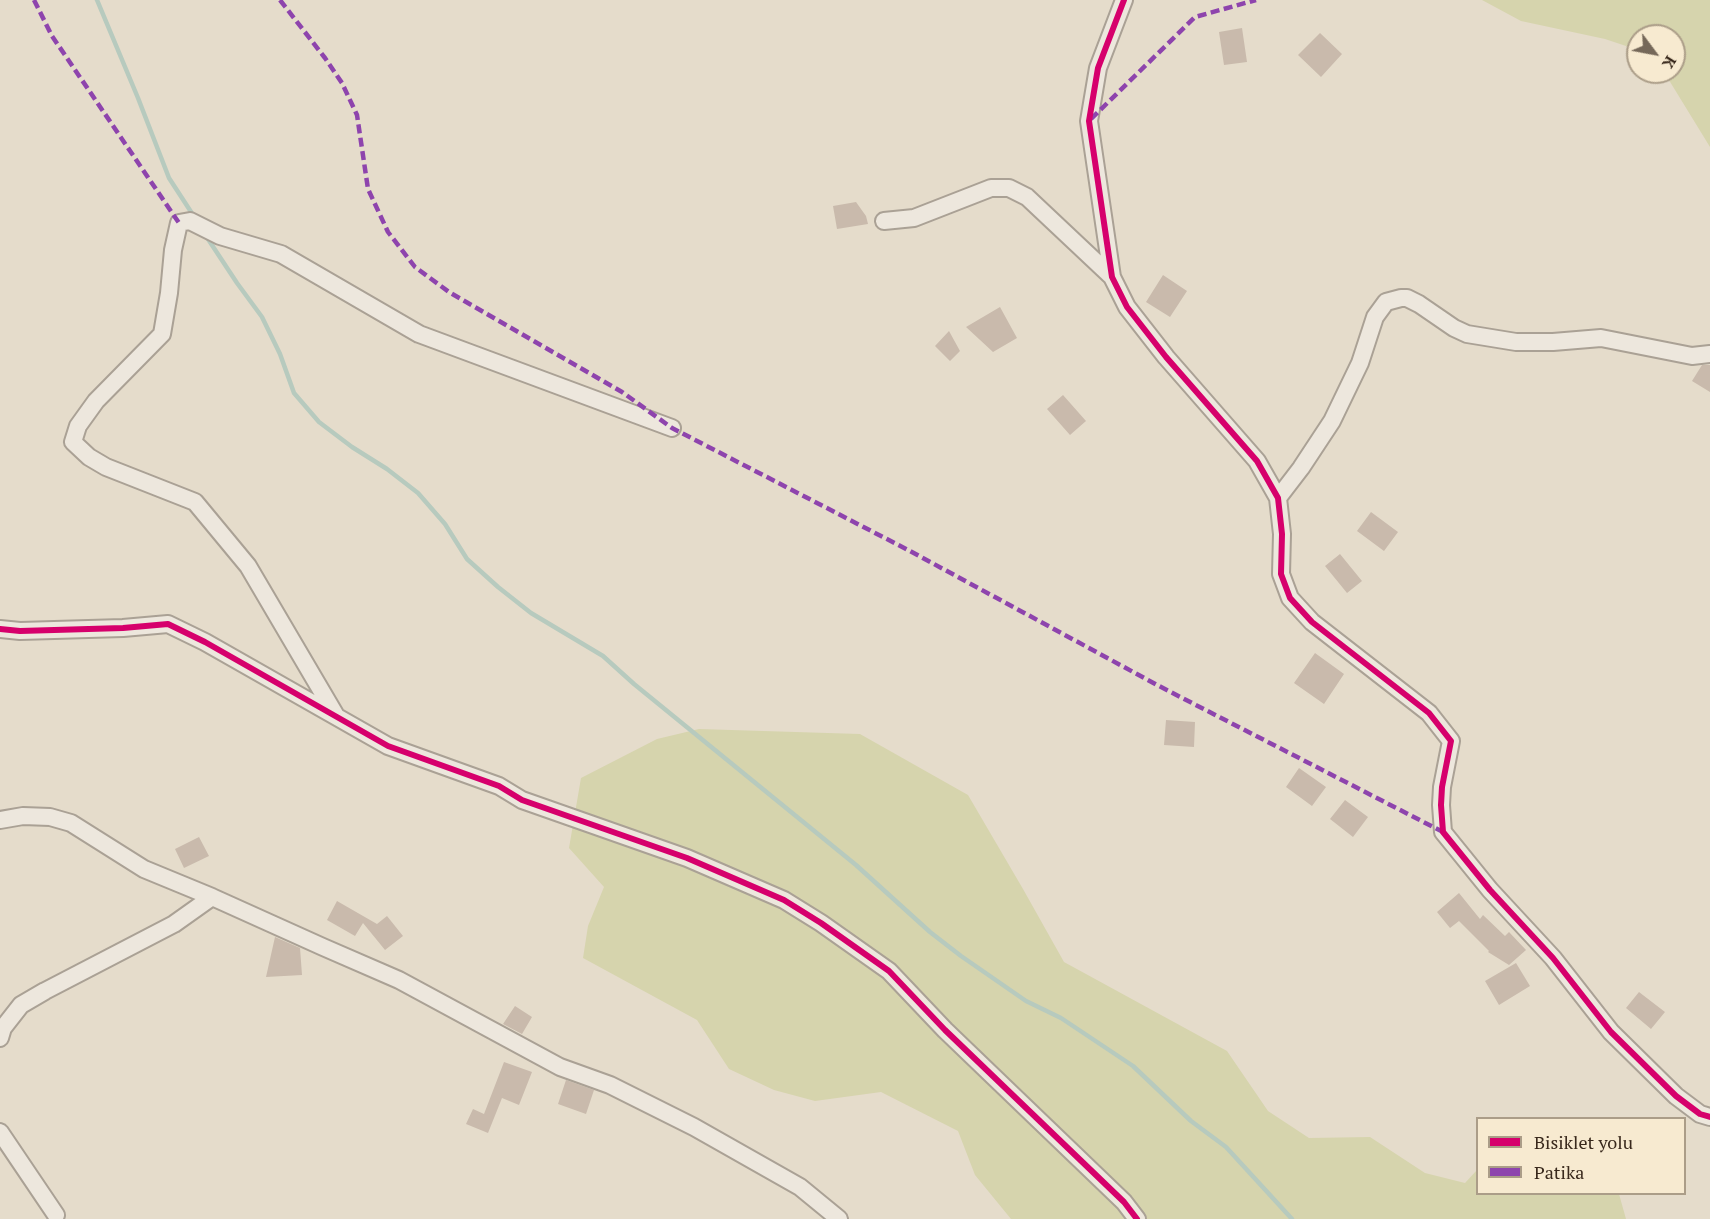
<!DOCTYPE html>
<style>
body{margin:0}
#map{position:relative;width:1710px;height:1219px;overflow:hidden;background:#e5dccb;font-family:"PT Serif",serif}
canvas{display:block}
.legend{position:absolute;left:1476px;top:1117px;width:210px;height:78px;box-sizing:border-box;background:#f7ead0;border:2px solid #ab9d88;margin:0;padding:8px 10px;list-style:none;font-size:18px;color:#39291c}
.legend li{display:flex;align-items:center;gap:12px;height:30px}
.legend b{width:30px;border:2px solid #ab9d88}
.north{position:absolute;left:1626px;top:24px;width:60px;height:60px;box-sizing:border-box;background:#f7ead0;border:2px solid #ab9d88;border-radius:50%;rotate:122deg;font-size:16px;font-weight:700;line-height:24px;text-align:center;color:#39291c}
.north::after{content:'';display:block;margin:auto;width:21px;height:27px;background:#756859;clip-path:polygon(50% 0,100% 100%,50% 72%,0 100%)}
</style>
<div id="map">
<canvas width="1710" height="1219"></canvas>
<ul class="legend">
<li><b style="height:8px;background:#d6006c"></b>Bisiklet yolu</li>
<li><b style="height:8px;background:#8e44ad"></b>Patika</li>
</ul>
<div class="north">K</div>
</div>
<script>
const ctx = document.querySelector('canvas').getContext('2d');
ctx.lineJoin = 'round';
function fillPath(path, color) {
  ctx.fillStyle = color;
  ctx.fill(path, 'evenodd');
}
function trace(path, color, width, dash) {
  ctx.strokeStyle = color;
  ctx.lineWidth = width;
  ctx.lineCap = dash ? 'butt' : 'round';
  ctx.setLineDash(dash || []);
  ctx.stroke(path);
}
fillPath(new Path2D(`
 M1482,0H1710V147L1664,72H1674V36H1638V50L1605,39L1521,21Z
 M699,729L860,734L968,795L1023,889L1064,962L1227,1051L1268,1111L1309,1138L1370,1137L1425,1173L1465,1183L1477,1170L1478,1194H1619L1626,1219H1011L975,1175L958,1131L881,1092L815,1101L774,1090L729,1069L697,1020L583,958L588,926L604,887L569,848L581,778L657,739Z`), '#d6d4ad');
trace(new Path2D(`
 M97,0L138,98L169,178L195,218
 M206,236L237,283L262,317L280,354L294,393L319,422L352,447L387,469L418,493L445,524L467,559L498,587L531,613L603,656L634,684L856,865L930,932L961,956L1026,1001L1061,1018L1133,1066L1191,1121L1226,1147L1292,1219`), '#b7cabe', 4.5);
fillPath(new Path2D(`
 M1242,28L1247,62L1224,65L1219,32Z
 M1320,33L1342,54L1321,77L1298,55Z
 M856,202L866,216L868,224L837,229L833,206Z
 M1163,275L1187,291L1170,317L1146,302Z
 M1000,307L1017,338L993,352L966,327Z
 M949,331L960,351L950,361L935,346Z
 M1702,365H1710V392L1692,381Z
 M1063,395L1086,421L1070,435L1047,409Z
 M1371,512L1398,532L1384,551L1357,531Z
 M1340,554L1362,581L1347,593L1325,566Z
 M1315,653L1344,674L1324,704L1294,683Z
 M1166,720L1195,722L1194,747L1164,745Z
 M1299,768L1326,787L1312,806L1286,787Z
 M1345,800L1368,817L1353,837L1330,819Z
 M199,837L209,856L184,868L175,849Z
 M1459,893L1480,919L1483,915L1505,936L1509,932L1526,950L1509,965L1488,952L1489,951L1459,921L1450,928L1437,912Z
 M337,901L377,924L387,916L403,936L385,950L363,923L355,936L327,920Z
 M275,937L300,948L302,975L266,977Z
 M1516,963L1530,986L1499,1005L1485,981Z
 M1639,992L1665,1012L1651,1029L1626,1008Z
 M515,1006L532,1017L522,1034L503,1024Z
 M504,1062L532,1072L519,1105L502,1098L488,1133L466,1124L473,1109L484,1114Z
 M566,1080L594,1090L586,1114L558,1104Z`), '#c9baac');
const street = new Path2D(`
 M1124,0L1098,68L1089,121L1112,277L1127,307L1166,357L1257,461L1278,498L1282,534L1281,574L1290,598L1312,622L1429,713L1451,741L1442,787L1441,805L1443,832L1490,890L1553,958L1611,1032L1676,1096L1700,1114L1710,1117
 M884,221L914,218L991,188H1009L1027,197L1112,277
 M1278,498L1301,468L1332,421L1360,363L1375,317L1386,302L1401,298H1407L1419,304L1454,328L1467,334L1516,342H1553L1601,338L1692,356L1710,354
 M0,629L20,631L123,628L168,624L205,642L388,746L499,786L522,800L687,858L784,900L821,923L889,971L945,1030L1124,1202L1137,1219
 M335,714L248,566L195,502L106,467L89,457L73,442L78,426L96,401L162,334L169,293L173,250L179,223L190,221L220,236L281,254L419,334L672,428
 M0,820L23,816L50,817L71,823L144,869L212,897L323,947L399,980L560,1067L610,1085L694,1127L800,1187L839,1219
 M0,1038L3,1028L21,1005L45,991L174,924L212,897
 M0,1132L56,1215`);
trace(street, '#aaa195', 20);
trace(street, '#ede7dd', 16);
trace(new Path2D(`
 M34,0L52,36L179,223
 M280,0L325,58L342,83L357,115L368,189L388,232L415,267L449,292L622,392L672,428L910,551L1159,686L1443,832
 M1091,119L1195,17L1256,0`), '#8e44ad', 4.5, [9, 4.5]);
trace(new Path2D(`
 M1124,0L1098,68L1089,121L1112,277L1127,307L1166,357L1257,461L1278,498L1282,534L1281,574L1290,598L1312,622L1429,713L1451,741L1442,787L1441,805L1443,832L1490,890L1553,958L1611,1032L1676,1096L1700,1114L1710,1117
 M0,629L20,631L123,628L168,624L205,642L388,746L499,786L522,800L687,858L784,900L821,923L889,971L945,1030L1124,1202L1137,1219`), '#d6006c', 6);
</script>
